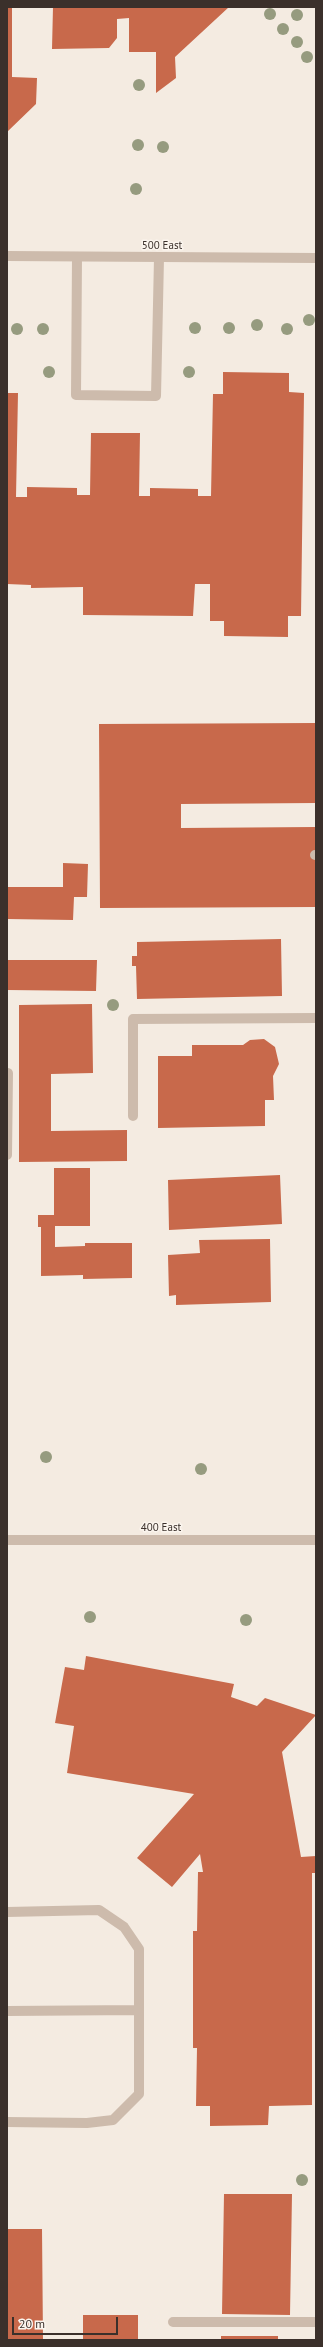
<!DOCTYPE html>
<style>
body{margin:0}
#map{position:relative;width:323px;height:2347px;overflow:hidden;background:#f4ebe1;font-family:"PT Sans",sans-serif}
canvas{display:block}
.frame{position:absolute;inset:0;border:8px solid #3b302b;pointer-events:none}
.scale{position:absolute;left:12px;top:2317px;width:106px;height:18px;box-sizing:border-box;border:2px solid #3b302b;border-top:0;padding-left:5px;font-size:12px;line-height:14px;white-space:nowrap;color:#3b302b;-webkit-text-stroke:3px #fbf5ee;paint-order:stroke}
</style>
<div id="map">
<canvas width="323" height="2347"></canvas>
<div class="frame"></div>
<div class="scale">20 m</div>
</div>
<script>
const ctx = document.querySelector('canvas').getContext('2d');
ctx.lineJoin = 'round';
function fillPath(path, color) {
  ctx.fillStyle = color;
  ctx.fill(path, 'evenodd');
}
function trace(path, color, width, dash) {
  ctx.strokeStyle = color;
  ctx.lineWidth = width;
  ctx.lineCap = dash ? 'butt' : 'round';
  ctx.setLineDash(dash || []);
  ctx.stroke(path);
}
function label(font, color, halo, rows, align = 'center') {
  ctx.font = font + ' "PT Sans",sans-serif';
  ctx.lineWidth = 3;
  ctx.setLineDash([]);
  ctx.textBaseline = 'middle';
  ctx.strokeStyle = halo;
  ctx.fillStyle = color;
  for (const [text, x, y, turn = 0] of rows) {
    ctx.save();
    ctx.translate(x, y);
    ctx.rotate((+turn || 0) * Math.PI / 180);
    ctx.textAlign = isNaN(turn) ? turn : align;
    if (halo) ctx.strokeText(text, 0, 0);
    ctx.fillText(text, 0, 0);
    ctx.restore();
  }
}
fillPath(new Path2D(`
 M7,7H12V77L37,78L36,104L7,132Z
 M53,7H229L175,57L176,78L156,93V52H129V18L117,19V38L109,48L52,49Z
 M223,372L289,373V392L304,393L301,616H288V637L224,636V621H210V584H195L193,616L83,615V587L31,588V585L7,584V393H18L16,497H27V487L77,488V495H90L91,433H140L139,496H150V488L198,489V496H211L213,394H223Z
 M315,723L316,803L181,804V828L315,827V907L100,908L99,724Z
 M63,863L88,864L87,897H74L73,920L7,919V887H63Z
 M281,939L282,996L137,999L136,966H132V956H137V942Z
 M7,960H97L96,991L7,990Z
 M92,1004L93,1073L51,1074V1131L127,1130V1161L19,1162V1005Z
 M264,1039L275,1047L279,1064L273,1076L274,1100H265V1126L158,1128V1056H192V1045H243L250,1040Z
 M54,1168H90V1226H55V1247L85,1246V1243H132V1278L83,1279V1275L41,1276V1227H38V1215H54Z
 M280,1175L282,1224L169,1230L168,1180Z
 M270,1239L271,1302L176,1305V1295L169,1296L168,1255L200,1253L199,1240Z
 M86,1656L234,1684L231,1697L257,1706L265,1698L316,1715L282,1752L301,1857L316,1856V1873H312V2105L269,2106L268,2125L210,2126V2106H196L197,2048H193V1931H197L198,1872H203L200,1854L172,1887L137,1858L194,1794L67,1773L74,1726L55,1723L65,1667L84,1670Z
 M224,2194H292L290,2315L222,2314Z
 M7,2229H42L43,2340H7Z
 M83,2315H138V2340H83Z
 M221,2336H278V2340H221Z`), '#c8694b');
trace(new Path2D(`
 M77,257L76,395L156,396L159,258
 M315,855H316
 M133,1116V1019L316,1018
 M7,1155L8,1073
 M7,1912L99,1910L124,1927L139,1949V2094L113,2120L87,2123L7,2122
 M7,2011L139,2010
 M173,2322H316`), '#cdbbac', 10);
trace(new Path2D(`
 M7,1540H316`), '#cdbbac', 10);
trace(new Path2D(`
 M7,256L316,258`), '#cdbbac', 10);
ctx.fillStyle = '#969b7f';
for (const [x, y] of [
 [270,14],
 [297,15],
 [283,29],
 [297,42],
 [307,57],
 [139,85],
 [138,145],
 [163,147],
 [136,189],
 [309,320],
 [257,325],
 [195,328],
 [229,328],
 [17,329],
 [43,329],
 [287,329],
 [49,372],
 [189,372],
 [113,1005],
 [46,1457],
 [201,1469],
 [90,1617],
 [246,1620],
 [302,2180]
]) {
  ctx.beginPath();
  ctx.arc(x, y, 6, 0, 2 * Math.PI);
  ctx.fill();
}
label('11px', '#3b302b', '#fbf5ee', [
 ["500 East",162,246],
 ["400 East",161,1528]
]);
</script>
